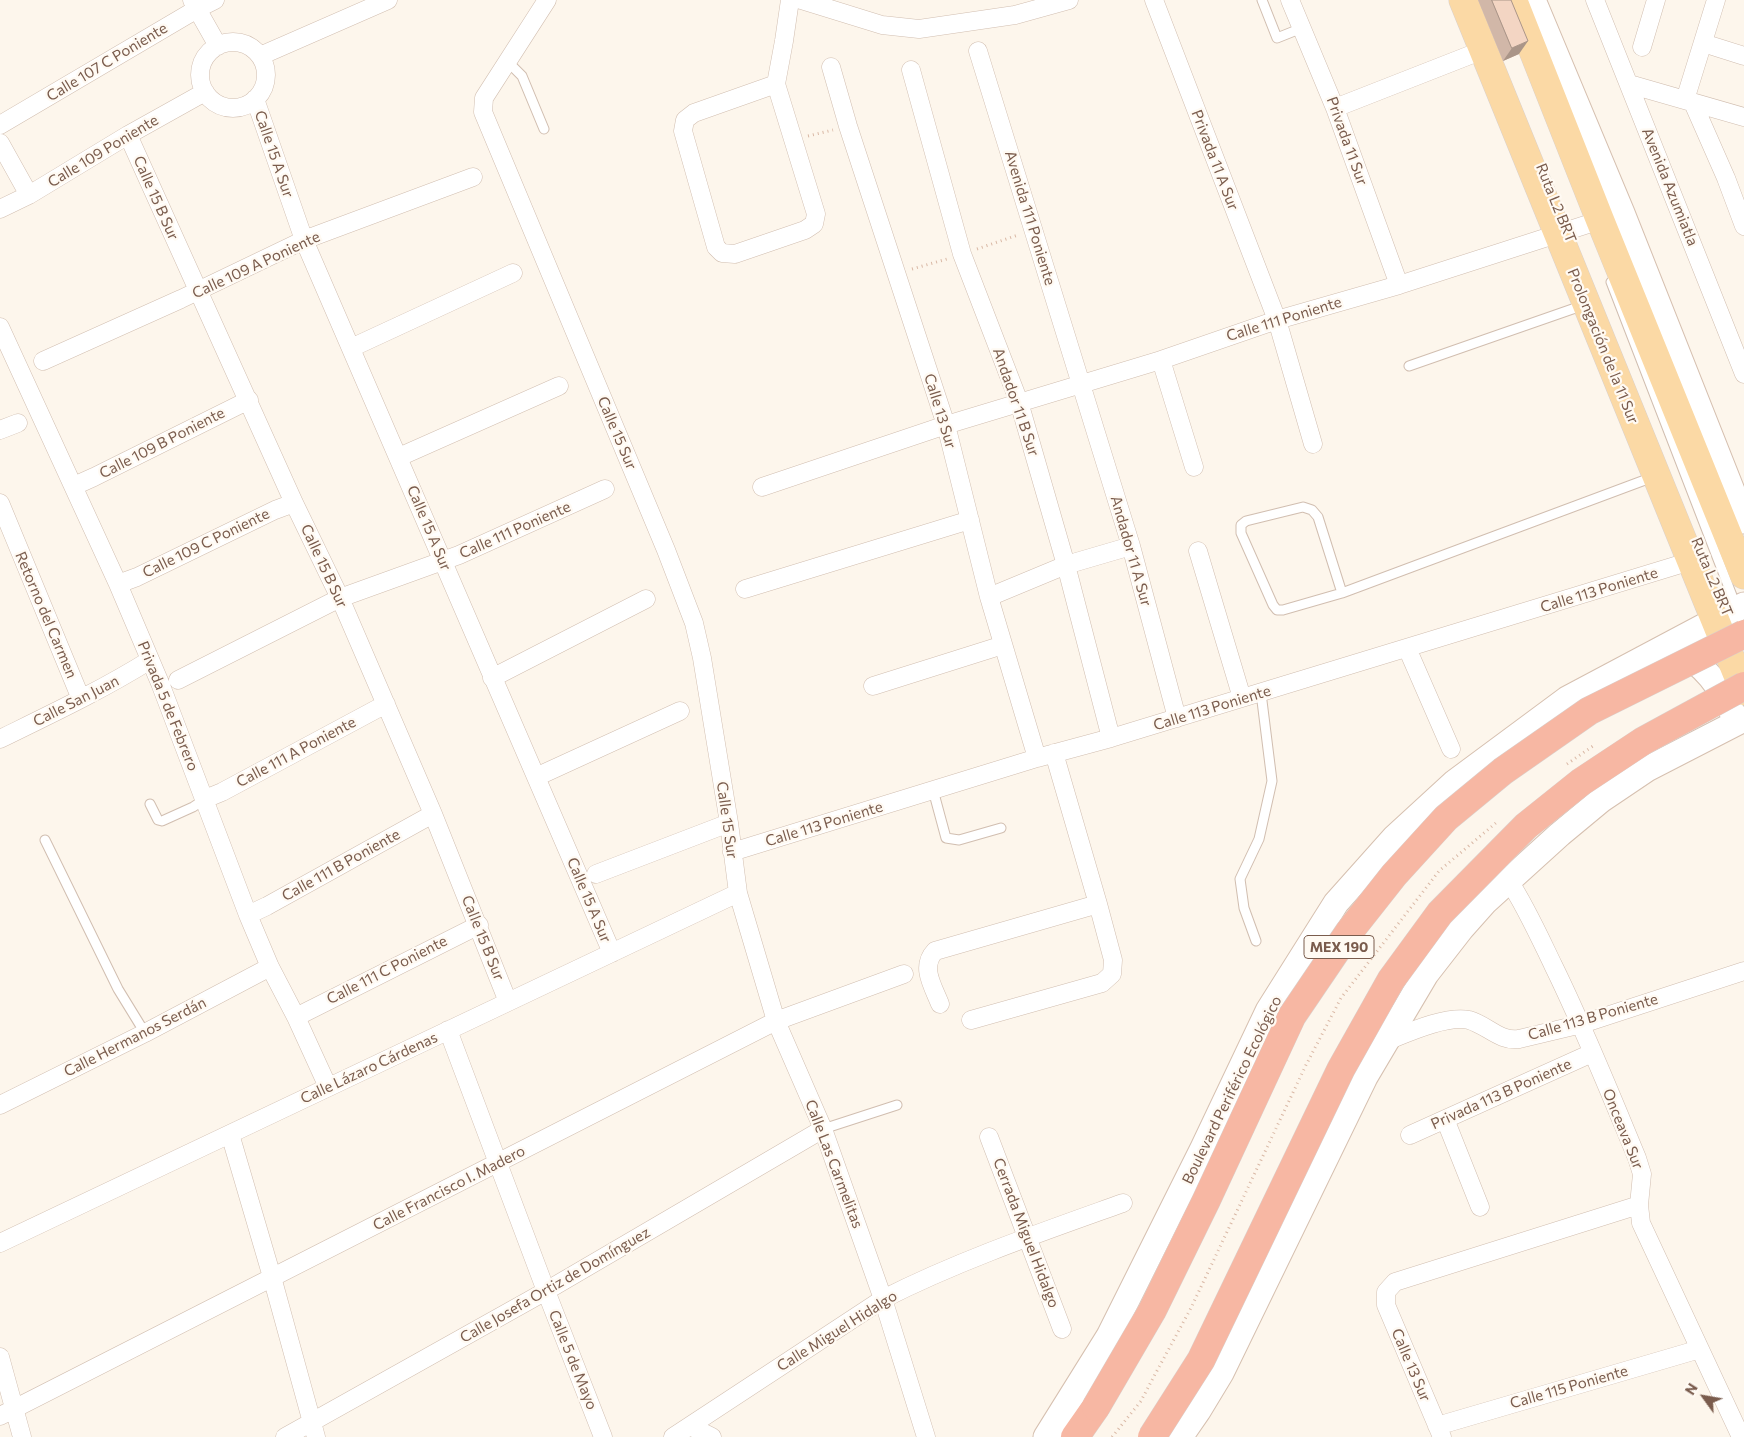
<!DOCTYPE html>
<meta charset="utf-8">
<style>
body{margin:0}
#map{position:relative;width:1744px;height:1437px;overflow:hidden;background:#fdf6ec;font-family:Commissioner,sans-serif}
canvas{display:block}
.north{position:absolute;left:1679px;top:1372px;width:50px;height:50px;-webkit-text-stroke:4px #fffaf3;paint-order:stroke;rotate:302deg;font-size:14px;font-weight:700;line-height:20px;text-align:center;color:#7a5c4d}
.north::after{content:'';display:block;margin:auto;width:18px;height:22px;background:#7a5c4d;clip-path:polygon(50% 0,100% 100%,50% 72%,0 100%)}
</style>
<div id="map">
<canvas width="1744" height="1437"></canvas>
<div class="north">N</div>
</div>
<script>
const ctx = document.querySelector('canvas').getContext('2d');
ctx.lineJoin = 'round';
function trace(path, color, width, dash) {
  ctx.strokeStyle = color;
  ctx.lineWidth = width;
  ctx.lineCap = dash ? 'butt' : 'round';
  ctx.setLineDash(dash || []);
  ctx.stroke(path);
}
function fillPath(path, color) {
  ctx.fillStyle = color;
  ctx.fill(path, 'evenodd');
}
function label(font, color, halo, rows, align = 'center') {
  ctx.font = font + ' Commissioner,sans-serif';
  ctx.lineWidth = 4.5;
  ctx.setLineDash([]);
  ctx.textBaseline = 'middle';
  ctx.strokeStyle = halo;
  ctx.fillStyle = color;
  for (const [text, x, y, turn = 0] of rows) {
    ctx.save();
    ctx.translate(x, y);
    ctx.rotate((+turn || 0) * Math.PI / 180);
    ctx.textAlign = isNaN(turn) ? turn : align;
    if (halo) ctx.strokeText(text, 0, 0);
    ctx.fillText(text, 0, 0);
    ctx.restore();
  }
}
const lane = new Path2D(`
 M1262,0L1277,38L1302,28
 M507,61L522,76L544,129
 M1611,282L1736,606
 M1409,366L1584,305
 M1342,593L1318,517L1312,510L1303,507L1246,521L1241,525V533L1273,605L1277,610H1283L1342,593L1653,477
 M933,790L946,838L959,840L1001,828
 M150,804L158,820L162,821L193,807L205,799
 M45,840L118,989L145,1033
 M1256,941L1244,908L1240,879L1259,839L1272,781L1261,693
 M823,1129L897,1105`);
const street = new Path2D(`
 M192,0L218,46
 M547,0L484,98L483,112L666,550L694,623L702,658L729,823L738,893L776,1021L823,1129L883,1299L926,1437
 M801,0L882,25L919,29L1015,15L1069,0
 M1154,0L1277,320L1313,444
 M1290,0L1335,108L1399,285
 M1595,0L1744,374
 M200 75a33 33 0 1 1 66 0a33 33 0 1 1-66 0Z
 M1703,43L1744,56
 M1642,47L1656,0
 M978,51L1131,546L1177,718
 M260,56L388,0
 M831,67L848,126L946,425L989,597L1037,758
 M911,70L962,254L1019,402L1066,565L1111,738
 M776,84L694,113L685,120L683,131L716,247L722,253L735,254L805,230L814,224L816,214L776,84L784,41L790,0
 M1629,84L1744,117
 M255,99L304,240L612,953
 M1685,100L1716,0
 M1693,103L1726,178L1744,226
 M1335,108L1483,50
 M0,125L197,9L215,0
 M128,135L294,503L340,598L433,814L508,1002
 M0,143L29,195
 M0,209L29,195L128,135L205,92
 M0,327L118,584L160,683L248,915L270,967L296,1017L328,1087
 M351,348L513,273
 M1161,360L1194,467
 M43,361L181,299L304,240L473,177
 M0,430L18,423
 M399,457L559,386
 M74,486L94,477L249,400
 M762,487L946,425L1161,360L1277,320L1399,285L1610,217
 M0,503L81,699
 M1198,551L1242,698
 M118,584L137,577L275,510L294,503
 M745,589L970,520
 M989,597L1066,565L1131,546
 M1407,648L1451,749
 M492,678L646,599
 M178,680L340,598L459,555L605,489
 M873,686L1003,645
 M0,739C51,714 102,690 150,660
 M536,777L680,711
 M205,799L222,792L386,704
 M732,852L1037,758L1111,738L1691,561
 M596,874L729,823
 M1509,881C1526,907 1539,936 1553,965C1584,1028 1610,1093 1637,1158L1642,1174L1639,1205L1641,1223L1741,1437
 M248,915L267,906L433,814
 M940,1004C933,986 920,967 935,951L1098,904
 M296,1017L479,925
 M971,1020L1102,983L1112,974L1113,960L1098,904L1054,753
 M448,1030L546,1291L603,1437
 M1387,1041C1407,1033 1447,1015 1469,1020C1487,1025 1500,1042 1519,1039L1582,1024L1744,971
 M0,1105L145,1033L270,967
 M1445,1119L1480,1207
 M230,1134L272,1277L316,1437
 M1410,1135L1592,1053
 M989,1137L1062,1329
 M0,1243L738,893
 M0,1357L22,1437
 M0,1416L776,1021L904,974
 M690,1426L712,1437
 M1437,1426L1700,1349
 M285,1437L546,1291L823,1129
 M673,1437L883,1299C960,1260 1042,1232 1123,1203
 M1442,1437L1386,1305V1292L1395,1282L1639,1205`);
const secondary = new Path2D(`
 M1533,0L1622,213L1744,521
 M1676,651C1705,663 1720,687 1733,714
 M1046,1437L1109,1336L1203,1148L1268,1011L1336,903L1394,838L1455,782L1567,699L1744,605
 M1180,1437L1198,1411L1221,1373L1365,1077L1426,974L1461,929L1485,902L1560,834L1601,800L1647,769L1744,719`);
const primary = new Path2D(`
 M1463,0L1744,691
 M1513,0L1600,220L1744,575`);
const highway = new Path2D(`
 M1075,1437L1096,1407`);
trace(lane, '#d1beb0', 11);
trace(street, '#d1beb0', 19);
trace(secondary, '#d6c0b0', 27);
trace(primary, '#dad1cd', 29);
trace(highway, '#dad1cd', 29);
trace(new Path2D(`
 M808,136L833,130
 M977,249L1018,235
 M912,269L947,259
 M1112,1437L1141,1401L1152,1380`), '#d9b8a5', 3, [1, 4]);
trace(lane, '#fff', 9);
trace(street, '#fff', 18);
trace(secondary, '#fff', 25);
trace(primary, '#fbd9a5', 28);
trace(highway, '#f7b7a3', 28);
const highwayBridge = new Path2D(`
 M1096,1407L1152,1311L1206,1201L1292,1016L1349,932L1394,875L1446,818L1503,771L1589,711L1744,634
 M1152,1437L1201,1360L1341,1069L1391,980L1440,913L1526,826L1581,782L1643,741L1744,686`);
trace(highwayBridge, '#dad1cd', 29, []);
trace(new Path2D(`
 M1567,764L1593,746
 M1152,1380L1191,1308L1306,1065L1341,998L1439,871L1497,822`), '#d9b8a5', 3, [1, 4]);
trace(highwayBridge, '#f7b7a3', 28);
fillPath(new Path2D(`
 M1478,0H1511L1519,54L1503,61Z`), '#d1b7a8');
fillPath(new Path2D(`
 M1528,41L1519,54L1503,61L1512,48Z`), '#aa9588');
const building = new Path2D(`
 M1492,0H1511L1528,41L1512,48Z`);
fillPath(building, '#f3d5c3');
trace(building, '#aa9588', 1);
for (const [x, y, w] of [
 [1339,947,70]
]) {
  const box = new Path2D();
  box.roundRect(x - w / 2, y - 11.5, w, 23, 4);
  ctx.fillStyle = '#fffaf3';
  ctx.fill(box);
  trace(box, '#7a5c4d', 1);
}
label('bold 14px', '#7a5c4d', null, [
 ["MEX 190",1339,947]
]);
label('15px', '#7a5c4d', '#fffaf3', [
 ["Calle 107 C Poniente",107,62,-31],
 ["Privada 11 Sur",1347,141,70],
 ["Calle 109 Poniente",103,151,-31],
 ["Calle 15 A Sur",274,154,71],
 ["Privada 11 A Sur",1215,160,69],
 ["Avenida Azumiatla",1670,187,68],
 ["Calle 15 B Sur",156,198,66],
 ["Ruta L2 BRT",1556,203,68],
 ["Avenida 111 Poniente",1030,218,73],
 ["Calle 109 A Poniente",256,265,-25],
 ["Calle 111 Poniente",1284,319,-17],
 ["Prolongación de la 11 Sur",1603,346,68],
 ["Andador 11 B Sur",1016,402,71],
 ["Calle 13 Sur",940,411,73],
 ["Calle 15 Sur",617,433,67],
 ["Calle 109 B Poniente",162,443,-27],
 ["Calle 15 A Sur",429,528,67],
 ["Calle 111 Poniente",515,530,-24],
 ["Calle 109 C Poniente",206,543,-26],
 ["Andador 11 A Sur",1131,551,74],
 ["Calle 15 B Sur",324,566,65],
 ["Ruta L2 BRT",1712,577,67],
 ["Calle 113 Poniente",1599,590,-17],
 ["Retorno del Carmen",46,615,67],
 ["Calle San Juan",76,701,-27],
 ["Privada 5 de Febrero",168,706,68],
 ["Calle 113 Poniente",1212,708,-17],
 ["Calle 111 A Poniente",296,752,-28],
 ["Calle 15 Sur",727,820,82],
 ["Calle 113 Poniente",824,824,-17],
 ["Calle 111 B Poniente",341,865,-29],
 ["Calle 15 A Sur",589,900,67],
 ["Calle 15 B Sur",483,938,68],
 ["Calle 111 C Poniente",387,970,-27],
 ["Calle 113 B Poniente",1593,1017,-16],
 ["Calle Hermanos Serdán",135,1037,-27],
 ["Calle Lázaro Cárdenas",369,1068,-25],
 ["Boulevard Periférico Ecológico",1232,1090,-64],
 ["Privada 113 B Poniente",1501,1094,-24],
 ["Onceava Sur",1623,1129,68],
 ["Calle Las Carmelitas",834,1164,69],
 ["Calle Francisco I. Madero",449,1188,-27],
 ["Cerrada Miguel Hidalgo",1026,1233,69],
 ["Calle Josefa Ortiz de Domínguez",555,1285,-30],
 ["Calle Miguel Hidalgo",837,1331,-32],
 ["Calle 5 de Mayo",573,1360,68],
 ["Calle 13 Sur",1411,1365,67],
 ["Calle 115 Poniente",1569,1387,-16]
]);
</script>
